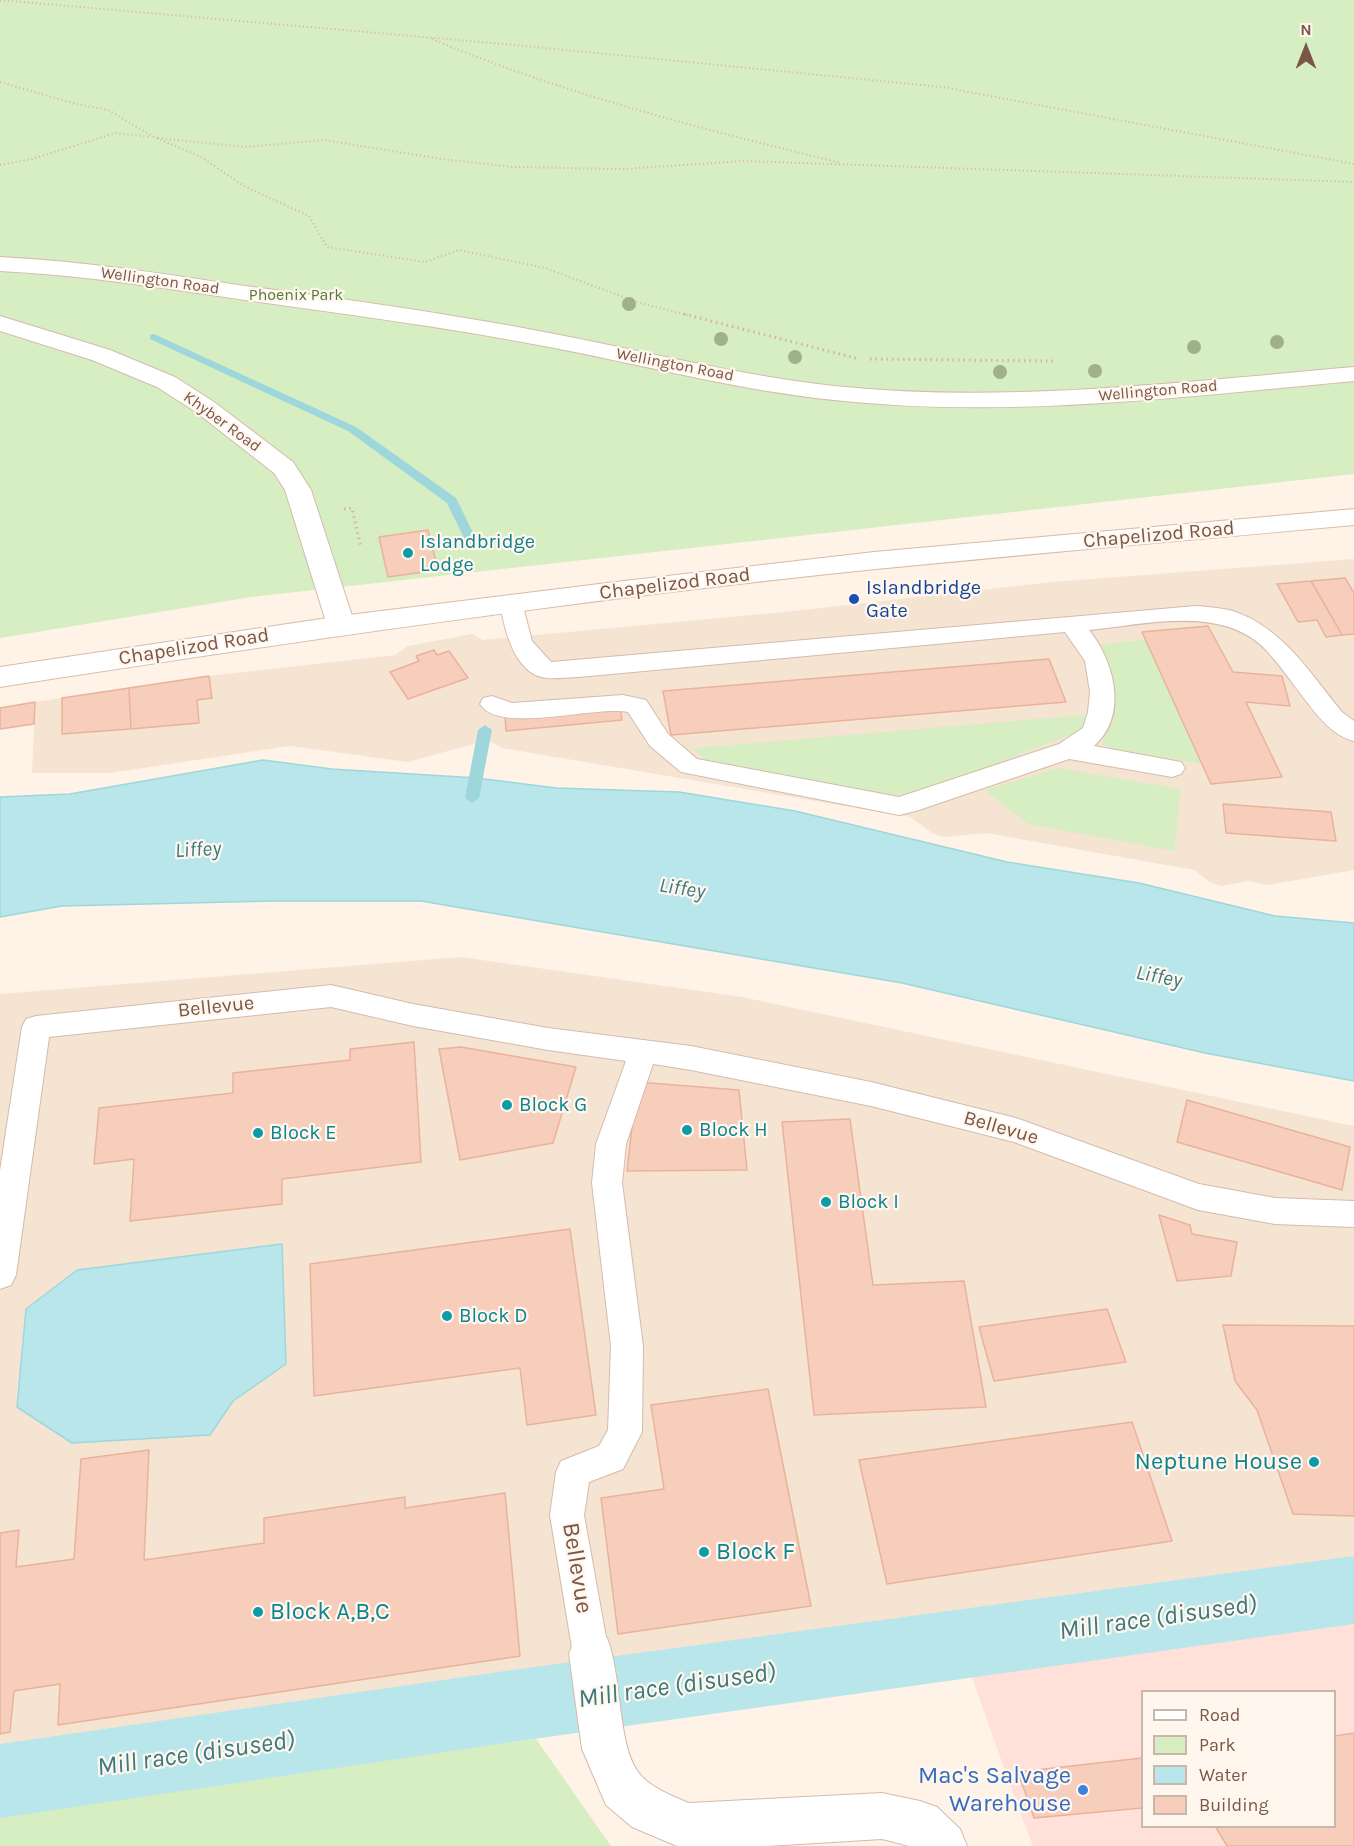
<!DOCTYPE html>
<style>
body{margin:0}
#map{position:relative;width:1354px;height:1846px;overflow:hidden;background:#fef3e6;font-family:Karla,sans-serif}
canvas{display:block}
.legend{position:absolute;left:1141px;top:1690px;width:195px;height:138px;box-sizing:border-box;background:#fff7ee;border:2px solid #cab7ac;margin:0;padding:8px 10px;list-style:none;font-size:18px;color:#7a5648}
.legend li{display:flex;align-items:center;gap:12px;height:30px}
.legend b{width:30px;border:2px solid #cab7ac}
.north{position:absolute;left:1276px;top:18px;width:60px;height:60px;-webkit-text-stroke:4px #fff7ee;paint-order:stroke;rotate:0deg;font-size:16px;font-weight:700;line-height:24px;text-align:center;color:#7a5648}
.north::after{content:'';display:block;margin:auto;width:21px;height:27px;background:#7a5648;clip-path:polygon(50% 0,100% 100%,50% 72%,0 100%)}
</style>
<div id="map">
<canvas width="1354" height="1846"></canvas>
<ul class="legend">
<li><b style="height:8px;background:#fff"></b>Road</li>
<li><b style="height:16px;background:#d7edc2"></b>Park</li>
<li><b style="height:16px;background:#b8e6ea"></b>Water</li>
<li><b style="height:16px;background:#f6cebb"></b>Building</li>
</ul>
<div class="north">N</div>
</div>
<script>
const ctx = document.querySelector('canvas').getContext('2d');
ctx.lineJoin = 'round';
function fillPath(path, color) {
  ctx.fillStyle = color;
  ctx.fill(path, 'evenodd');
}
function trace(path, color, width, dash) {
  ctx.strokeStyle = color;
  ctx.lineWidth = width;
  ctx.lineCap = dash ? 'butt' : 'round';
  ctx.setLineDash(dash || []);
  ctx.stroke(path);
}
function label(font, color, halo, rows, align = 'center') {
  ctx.font = font + ' Karla,sans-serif';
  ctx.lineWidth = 4.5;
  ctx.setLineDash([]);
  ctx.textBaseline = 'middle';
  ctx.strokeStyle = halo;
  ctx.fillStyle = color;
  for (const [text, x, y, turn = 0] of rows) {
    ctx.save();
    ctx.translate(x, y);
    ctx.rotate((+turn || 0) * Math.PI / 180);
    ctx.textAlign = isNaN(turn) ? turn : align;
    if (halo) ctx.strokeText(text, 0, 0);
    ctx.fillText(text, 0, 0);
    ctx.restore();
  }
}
fillPath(new Path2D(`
 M1354,559V870L1268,885L1249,881L1221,886L1210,882L1194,870L986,833L944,837L932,833L910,817L502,748L488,740L408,762L290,746L110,773H32L35,702L62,698L209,676L395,655L408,646L472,634L483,640L794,611L1052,582Z
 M461,957L742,997L1354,1126V1587L1145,1596L955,1629L0,1750V994Z`), '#f6e4d3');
fillPath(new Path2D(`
 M1354,1587V1846H1033L1016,1802L955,1629L1145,1596ZM1142,1692H1334V1826H1142Z`), '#ffe1d9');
fillPath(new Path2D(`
 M0,0H1354V474L251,597L0,638Z
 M1146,640L1202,764L1114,749L1102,744L1114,702L1111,673L1101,644Z
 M1084,715L1088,728L900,801L707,762L693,748Z
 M1058,768L1181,789L1174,851L1028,824L985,790Z
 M536,1739L611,1846H0V1806Z`), '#d7edc2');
const water = new Path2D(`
 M263,760L332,769L477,778L556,788L679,792L795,811L1007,862L1139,883L1275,916L1354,923V1081L1205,1053L902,983L421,901H272L62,906L0,917V797L70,794Z
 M282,1244L286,1364L233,1401L210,1435L72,1443L17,1407L26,1309L77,1270Z`);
fillPath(water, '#b8e6ea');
trace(water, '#9dd7dc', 1.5);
fillPath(new Path2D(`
 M154,334L356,427L456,498L477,541L475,544H467L447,503L348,431L150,339V335Z
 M485,725L492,730L479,798L472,803L465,798L478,730Z`), '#9dd7dc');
fillPath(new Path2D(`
 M1354,1556V1624L505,1743L0,1818V1744L505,1671Z`), '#b8e6ea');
const building = new Path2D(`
 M428,530L438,570L388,577L379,537Z
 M1345,578L1354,593V634L1342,635L1311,581Z
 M1311,581L1333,619L1342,635L1326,637L1317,620L1298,622L1277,584Z
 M1208,626L1233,672L1282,676L1290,706L1246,702L1282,777L1211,784L1142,632Z
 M434,650L437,655L449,651L468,678L408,699L390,672L419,661L416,656Z
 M1049,659L1066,702L671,735L663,691Z
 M209,676L212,698L197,700L199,723L131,729L129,688Z
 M129,688L131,729L62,734V698Z
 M35,702L34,724L0,729V708Z
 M620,706L622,720L506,731L505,715Z
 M1223,804L1331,812L1336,841L1226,833Z
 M414,1042L421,1162L282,1179V1204L130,1221L134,1159L94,1164L99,1108L233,1093V1073L350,1060V1049Z
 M461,1047L576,1067L553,1143L460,1160L439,1049Z
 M637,1082L739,1090L747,1170L627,1171Z
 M1187,1100L1350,1147L1342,1190L1177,1142Z
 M850,1119L873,1285L964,1281L986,1407L814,1415L782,1122Z
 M1159,1215L1190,1225L1192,1234L1237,1242L1231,1276L1177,1281Z
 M570,1229L596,1415L527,1425L520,1368L314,1396L310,1264Z
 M1107,1309L1126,1362L994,1381L979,1327Z
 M1223,1325L1354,1326V1516L1293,1514L1257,1410L1235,1381Z
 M768,1389L811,1606L618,1634L601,1498L664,1489L651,1405Z
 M1132,1422L1172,1541L887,1584L859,1460Z
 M149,1450L144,1560L264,1543V1518L405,1497V1508L505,1493L520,1656L58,1725L60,1684L14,1691L10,1732L0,1734V1533L19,1530L16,1567L74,1559L81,1459Z
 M1354,1733V1846H1227L1215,1826H1334V1736Z
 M1142,1758V1808L1034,1818L1018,1772Z`);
fillPath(building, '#f6cebb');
trace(building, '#eab29a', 1.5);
const lane = new Path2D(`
 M511,596L519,598L522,603L532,641L551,662L1196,606C1208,607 1221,608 1233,611C1283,628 1310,673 1342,712L1354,721V741C1331,735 1317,715 1303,697C1291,681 1279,664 1266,650C1222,604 1144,625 1089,630C1114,661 1129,715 1094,746L1181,762L1185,768L1181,774L1172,777L1069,759L916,811L899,815L681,772L650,746L628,712C595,705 499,735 480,704L483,698L492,696L512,703L623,695L646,700L668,734L697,759L899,797L1059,744L1083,728L1088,712L1090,692L1085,661L1065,632L579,677C568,677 557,679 546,678C514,674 504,628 500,603L503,598Z
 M331,985L413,1004L548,1028L691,1046L871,1082L1016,1118L1199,1184L1275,1198L1354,1201V1227L1275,1224L1198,1210L1014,1142L871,1106L691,1070L653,1064L626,1144L622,1183L643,1346L642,1432L623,1469L589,1482L584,1515L609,1654L604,1667L591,1672L578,1667L573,1654L550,1515L556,1472L561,1461L599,1446L608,1430L611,1346L592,1183L596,1144L626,1061L548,1050L413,1026L331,1007L49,1037L16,1275L11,1285L0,1289V1171L22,1027L26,1019L36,1016Z`);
const street = new Path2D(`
 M0,257C82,261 164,274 245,286C345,299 445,313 544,332C640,350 736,375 834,386C1007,404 1181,382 1354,367V381C1181,397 1007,419 834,400C736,390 640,364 544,346C445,327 345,314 245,300C164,288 82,275 0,271Z
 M0,316L110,350L175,377L214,402L293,462L311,490L355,625L351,632L341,634L331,632L327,625L285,490L274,473L196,412L157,387L92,360L0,331Z
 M591,1632L607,1638C622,1675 617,1743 638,1772C649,1787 672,1796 689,1803L882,1793L920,1801L937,1807L960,1829L967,1846H909L882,1839L767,1846H677L632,1827L606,1805L582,1749L569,1654L575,1638Z`);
const secondary = new Path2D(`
 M1354,509V525C1195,540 1035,553 876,569C583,599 291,642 0,687V667L341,616L607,583L874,552Z`);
trace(lane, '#d4bbad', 2);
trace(street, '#d4bbad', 2);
trace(secondary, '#d7bbaa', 2);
trace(new Path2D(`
 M0,0L515,45L942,87L1354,164
 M432,39C564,94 702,129 841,163
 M0,82L76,104L108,110L154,137L201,157L244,186L309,216L327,247L425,262L459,250L545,268L637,302L690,316
 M158,138L245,147L324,140L442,159L513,167L623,169L744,161L1354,182
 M0,165L32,159L116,133L151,137`), '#dbb19d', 2, [1, 3]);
trace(new Path2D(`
 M684,314L859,359
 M870,359L1054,361
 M344,509L352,508L361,548`), '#dbb19d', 3, [1.5, 4]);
fillPath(lane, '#fff');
fillPath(street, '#fff');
fillPath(secondary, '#fff');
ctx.fillStyle = '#a0b088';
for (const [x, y] of [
 [629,304],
 [721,339],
 [1277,342],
 [1194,347],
 [795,357],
 [1095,371],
 [1000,372]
]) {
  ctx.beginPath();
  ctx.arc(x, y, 7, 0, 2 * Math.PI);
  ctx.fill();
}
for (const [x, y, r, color] of [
 [408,553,6,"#0f9aa8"],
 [854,599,6,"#1a4fb4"],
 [507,1105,6,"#0f9aa8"],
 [687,1130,6,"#0f9aa8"],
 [258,1133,6,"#0f9aa8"],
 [826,1202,6,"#0f9aa8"],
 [447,1316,6,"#0f9aa8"],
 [1314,1462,6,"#0f9aa8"],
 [704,1552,6,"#0f9aa8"],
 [258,1612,6,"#0f9aa8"],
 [1083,1790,6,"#3f7fe0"]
]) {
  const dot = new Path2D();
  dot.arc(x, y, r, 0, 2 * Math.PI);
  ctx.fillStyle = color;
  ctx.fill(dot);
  trace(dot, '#fff7ee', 2);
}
label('16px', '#7a5648', '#fff7ee', [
 ["Wellington Road",160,281,8],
 ["Wellington Road",675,365,11],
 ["Wellington Road",1158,391,-5],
 ["Khyber Road",222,422,36]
]);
label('16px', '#537a3c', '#fff7ee', [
 ["Phoenix Park",296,295]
]);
label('20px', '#7a5648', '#fff7ee', [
 ["Chapelizod Road",1159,535,-5],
 ["Chapelizod Road",675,584,-7],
 ["Chapelizod Road",194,647,-9],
 ["Bellevue",216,1007,-6],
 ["Bellevue",1001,1128,16]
]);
label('20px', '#0d838f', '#fff7ee', [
 ["Islandbridge",420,542],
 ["Lodge",420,565],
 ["Block G",519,1105],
 ["Block H",699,1130],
 ["Block E",270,1133],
 ["Block I",838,1202],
 ["Block D",459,1316]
], 'left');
label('20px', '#164399', '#fff7ee', [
 ["Islandbridge",866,588],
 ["Gate",866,611]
], 'left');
label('italic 21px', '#3a7a80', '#fff7ee', [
 ["Liffey",198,850,-3],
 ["Liffey",682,889,9],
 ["Liffey",1159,977,11]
]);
label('24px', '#0d838f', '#fff7ee', [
 ["Neptune House",1302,1462,"right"],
 ["Block F",716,1552],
 ["Block A,B,C",270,1612]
], 'left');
label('24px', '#7a5648', '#fff7ee', [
 ["Bellevue",577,1568,81]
]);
label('24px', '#366cbe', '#fff7ee', [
 ["Mac's Salvage",1071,1776],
 ["Warehouse",1071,1804]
], 'right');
label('italic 26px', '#3a7a80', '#fff7ee', [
 ["Mill race (disused)",1158,1618,-8],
 ["Mill race (disused)",677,1686,-8],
 ["Mill race (disused)",196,1754,-8]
]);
</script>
